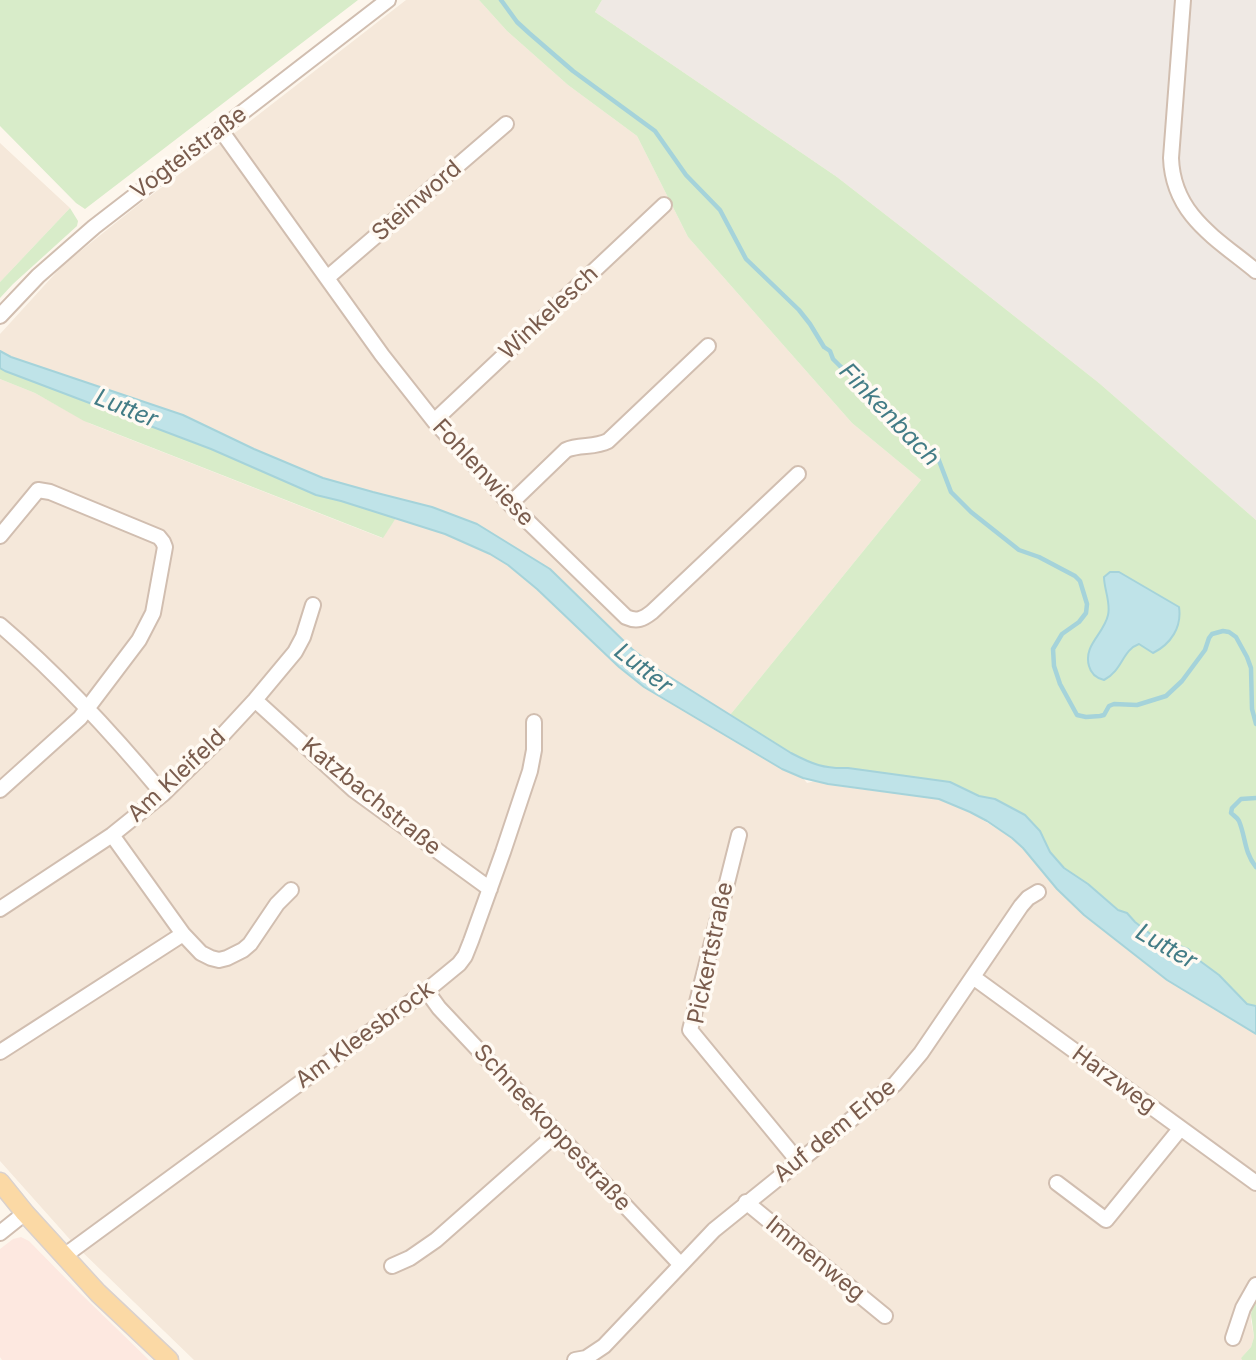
<!DOCTYPE html>
<meta charset="utf-8">
<style>
body{margin:0}
canvas{display:block;background:#fdf6ec}
</style>
<canvas width="1256" height="1360"></canvas>
<script>
const ctx = document.querySelector('canvas').getContext('2d');
ctx.lineJoin = 'round';
function fillPath(path, color) {
  ctx.fillStyle = color;
  ctx.fill(path, 'evenodd');
}
function trace(path, color, width, dash) {
  ctx.strokeStyle = color;
  ctx.lineWidth = width;
  ctx.lineCap = dash ? 'butt' : 'round';
  ctx.setLineDash(dash || []);
  ctx.stroke(path);
}
function label(font, color, halo, rows, align = 'center') {
  ctx.font = font + ' Inter,sans-serif';
  ctx.lineWidth = 7;
  ctx.setLineDash([]);
  ctx.textBaseline = 'middle';
  ctx.strokeStyle = halo;
  ctx.fillStyle = color;
  for (const [text, x, y, turn = 0] of rows) {
    ctx.save();
    ctx.translate(x, y);
    ctx.rotate((+turn || 0) * Math.PI / 180);
    ctx.textAlign = isNaN(turn) ? turn : align;
    if (halo) ctx.strokeText(text, 0, 0);
    ctx.fillText(text, 0, 0);
    ctx.restore();
  }
}
fillPath(new Path2D(`
 M406,0H479L507,31L568,85L637,136L688,237L852,423L921,480L730,715L657,669L477,524L432,507L373,492L323,478L254,449L183,415L11,357L0,351V334L63,265L138,205L240,129Z
 M0,143L70,208L0,282Z
 M0,379L35,393L91,424L382,538L396,518L445,534L490,554L508,565L537,589L619,667L644,687L782,769L803,778L807,783L815,781L845,787L939,799L970,812L1012,838L1023,848L1057,889L1084,915L1167,980L1256,1034V1300L1251,1321L1254,1337L1251,1347L1241,1358L1242,1360H194L74,1244L0,1161Z`), '#f5e8da');
fillPath(new Path2D(`
 M21,1237L29,1241L80,1293L149,1360H2L0,1357V1249L13,1239Z`), '#fde8e0');
fillPath(new Path2D(`
 M602,0H1256V520L1099,383L913,236L837,177L595,12Z`), '#efe9e4');
fillPath(new Path2D(`
 M0,0H358L85,209L76,203L0,126Z
 M479,0H602L595,12L837,177L913,236L1099,383L1256,520V1006L1247,1004L1219,975L1200,961L1188,949L1153,936L1135,922L1127,913L1119,910L1088,884L1064,868L1050,852L1040,831L995,799L979,796L950,782L848,768C814,769 800,758 772,741C759,732 744,724 730,715L921,480L852,423L688,237L637,136L568,85L507,31Z
 M70,208L78,221L77,226L13,284L0,298V282Z
 M0,368L211,449L316,495L341,501L396,518L383,538L84,421L35,393L0,379Z
 M1255,1299L1256,1300V1360H1242L1241,1358L1251,1347L1254,1337L1251,1314Z`), '#d8ecc9');
const water = new Path2D(`
 M0,351L11,357L183,415L254,449L323,478L373,492L432,507L477,524L550,569L632,649L657,669L791,753C812,764 824,769 848,768L950,782L979,796L995,799L1025,815L1040,831L1050,852L1064,868L1088,884L1118,910L1127,913L1135,922L1153,936L1188,949L1200,961L1219,975L1247,1004L1256,1006V1034L1167,980L1084,915L1057,889L1023,848L1012,838L987,821L970,812L939,799L828,784L803,778L782,769L644,687L619,667L537,589L508,565L490,554L445,534L341,501L316,495L211,449L5,371L0,368Z
 M1110,572H1119L1179,607C1182,627 1171,644 1153,653L1139,644C1122,650 1123,670 1104,680C1096,678 1091,674 1089,666C1083,645 1104,634 1108,615C1111,603 1104,589 1104,577Z`);
fillPath(water, '#bfe3e8');
trace(water, '#a5d3da', 2);
trace(new Path2D(`
 M501,0L517,22L529,33L573,71L655,131L686,175L720,210L746,259L799,310L810,324L824,347L830,351L833,359L840,366L903,423L912,442L917,448L934,455L938,458L951,492L971,512L1019,550L1039,557L1075,576L1080,581L1087,604L1086,613L1079,622L1062,634L1053,649L1054,666L1060,684L1077,715L1086,717L1100,716L1104,715L1109,706L1114,704L1137,705L1166,696L1182,681L1205,650L1209,638L1212,634L1223,631L1229,632L1236,637L1247,657L1251,668L1252,709L1256,724
 M1256,798L1241,799L1232,808L1231,813C1234,816 1237,817 1239,821C1246,838 1244,852 1256,867`), '#a5d3da', 4.5);
const minor = new Path2D(`
 M1183,0L1171,158C1173,215 1216,238 1256,271
 M220,129L382,355L434,421L510,504L626,617C637,622 643,619 652,612L798,474
 M327,278L506,124
 M0,316L38,276L94,227L388,0
 M434,421L664,205
 M510,504L566,450C579,444 595,448 608,441L708,346
 M0,536L38,490L50,492L159,537L163,542L165,547L153,613L139,640L80,718L0,790
 M0,625C60,676 113,734 163,794
 M255,700L354,790L490,889
 M112,835L183,934L201,953L211,958L219,960L227,958L243,950L250,944L277,904L291,890
 M739,835L690,1030L798,1161
 M0,909L112,835L163,794L218,740L255,700L295,652L303,637L313,605
 M973,977L1256,1183
 M426,990L439,1008L680,1264
 M0,1052L183,934
 M1057,1183L1106,1220L1180,1129
 M746,1202L885,1316
 M0,1233L25,1213
 M64,1256L431,987L459,964L465,956L471,941L503,852L530,771L534,750V722
 M392,1266L410,1258L436,1240L556,1134
 M1233,1338L1243,1308L1256,1285
 M575,1360L586,1358L604,1346L714,1230L895,1084L921,1053L1021,906L1028,898L1038,892`);
const major = new Path2D(`
 M0,1182L25,1213L98,1293L169,1360`);
trace(minor, '#d1beb0', 18);
trace(major, '#dad1cd', 21);
trace(minor, '#fff', 14);
trace(major, '#fbd9a5', 18);
label('23px', '#7a5c4d', '#fffaf3', [
 ["Vogteistraße",189,153,-37],
 ["Steinword",417,201,-41],
 ["Winkelesch",549,313,-43],
 ["Fohlenwiese",483,473,47],
 ["Am Kleifeld",177,776,-43],
 ["Katzbachstraße",371,797,39],
 ["Pickertstraße",711,953,-78],
 ["Am Kleesbrock",365,1035,-36],
 ["Harzweg",1114,1080,36],
 ["Schneekoppestraße",552,1128,47],
 ["Auf dem Erbe",835,1131,-39],
 ["Immenweg",815,1259,39]
]);
label('italic 24px', '#437c86', '#fffaf3', [
 ["Lutter",126,409,22],
 ["Finkenbach",889,415,46],
 ["Lutter",643,669,38],
 ["Lutter",1166,947,30]
]);
</script>
